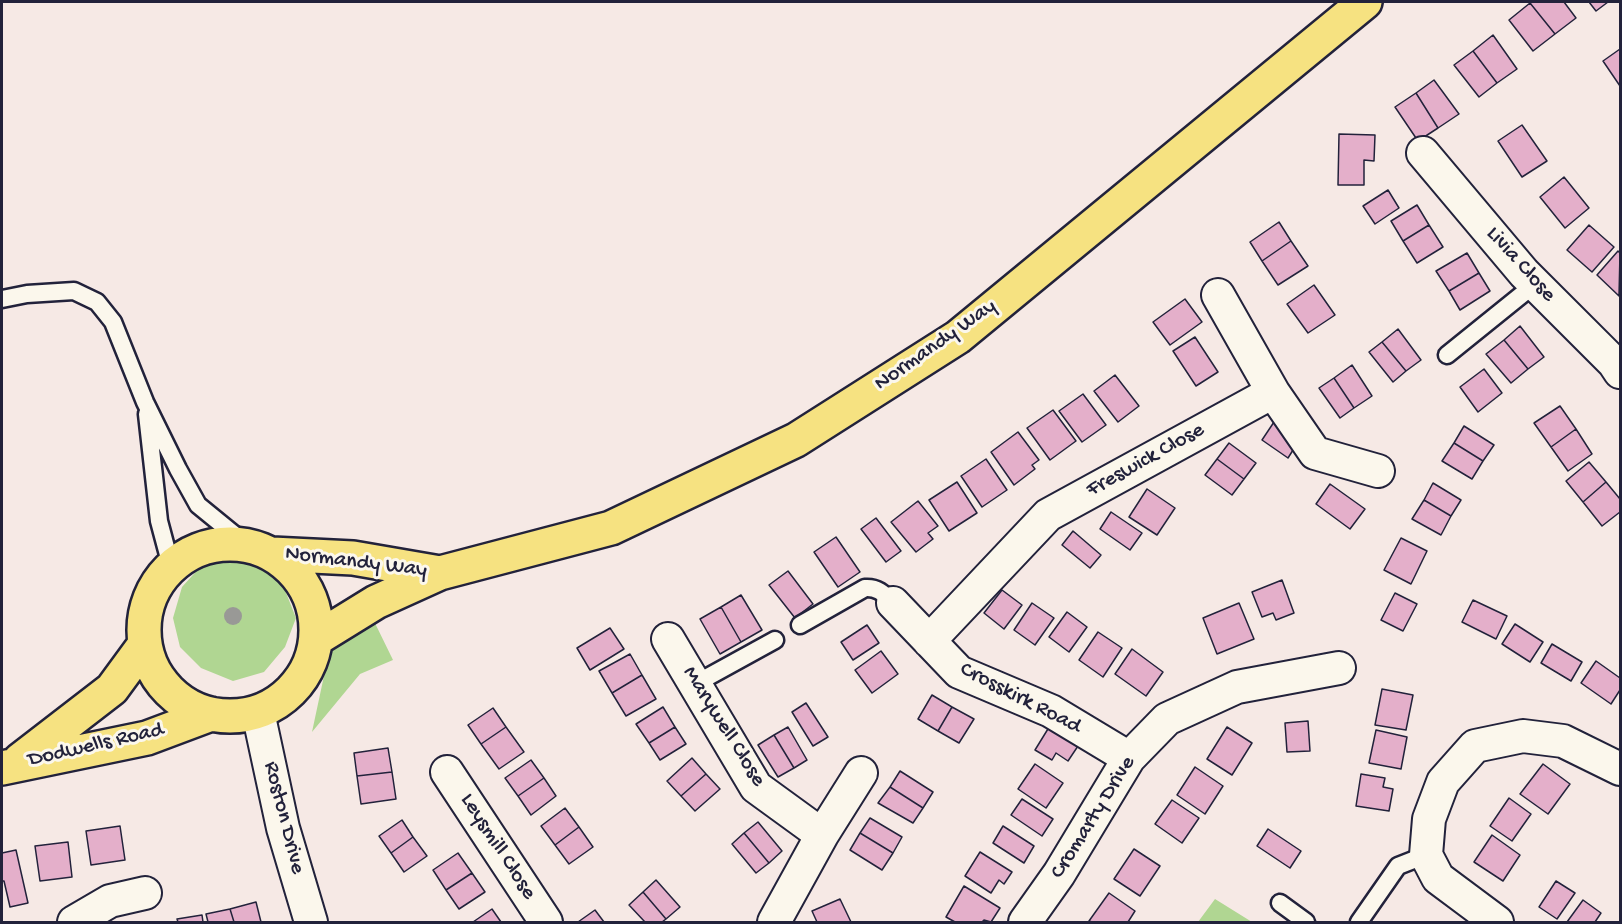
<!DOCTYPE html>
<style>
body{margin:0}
#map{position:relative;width:1622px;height:924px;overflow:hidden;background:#f6e9e5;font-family:"Gochi Hand",sans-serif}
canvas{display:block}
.frame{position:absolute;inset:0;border:3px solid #22223b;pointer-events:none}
</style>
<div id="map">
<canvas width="1622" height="924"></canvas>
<div class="frame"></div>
</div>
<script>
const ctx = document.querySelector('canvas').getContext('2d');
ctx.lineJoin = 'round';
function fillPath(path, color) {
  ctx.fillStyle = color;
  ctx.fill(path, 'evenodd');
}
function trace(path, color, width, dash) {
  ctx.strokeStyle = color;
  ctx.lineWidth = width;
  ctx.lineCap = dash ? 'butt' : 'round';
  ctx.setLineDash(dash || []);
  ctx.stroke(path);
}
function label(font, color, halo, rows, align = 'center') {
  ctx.font = font + ' "Gochi Hand",sans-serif';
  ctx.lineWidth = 6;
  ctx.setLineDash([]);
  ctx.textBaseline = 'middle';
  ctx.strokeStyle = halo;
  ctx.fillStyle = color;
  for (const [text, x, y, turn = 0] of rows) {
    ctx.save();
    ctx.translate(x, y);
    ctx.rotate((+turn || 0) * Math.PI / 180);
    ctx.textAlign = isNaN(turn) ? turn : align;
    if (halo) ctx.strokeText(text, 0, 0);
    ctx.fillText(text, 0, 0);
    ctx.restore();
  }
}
fillPath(new Path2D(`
 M233,558L259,566L283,585L296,618L285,647L264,672L233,681L201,668L180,647L173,618L182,587L201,566Z
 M372,617L393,660L360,674L312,732L328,657L340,639Z
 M1215,899L1252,922H1198Z`), '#b0d692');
const building = new Path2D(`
 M1532,2H1564L1576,18L1555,34L1530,3Z
 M1589,2H1608L1596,11Z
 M1530,3L1555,34L1533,51L1509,20Z
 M1493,35L1517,69L1497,83L1473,51Z
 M1620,49V86L1603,61Z
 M1473,51L1497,83L1479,97L1454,65Z
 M1434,80L1459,114L1438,128L1416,93Z
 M1416,93L1438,128L1418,141L1395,107Z
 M1522,125L1547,161L1522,177L1498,141Z
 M1339,134L1375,135L1374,161L1364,160V185H1338Z
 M1564,177L1589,208L1565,228L1540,197Z
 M1388,190L1399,208L1375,224L1363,206Z
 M1417,205L1429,225L1403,241L1391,221Z
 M1279,222L1291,241L1262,261L1250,242Z
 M1429,225L1443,247L1417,263L1403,241Z
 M1589,225L1614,247L1592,272L1567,250Z
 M1291,241L1308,266L1278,285L1262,261Z
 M1618,251L1620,253L1619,296L1597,275Z
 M1467,253L1479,273L1449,291L1436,271Z
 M1479,273L1490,291L1460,310L1449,291Z
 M1314,285L1335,315L1308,333L1287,304Z
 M1185,299L1202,322L1170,345L1153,322Z
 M1520,326L1544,357L1528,369L1504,340Z
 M1398,329L1421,360L1406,371L1382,342Z
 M1195,337L1218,372L1196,386L1173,351Z
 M1504,340L1528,369L1511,383L1486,354Z
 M1382,342L1406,371L1393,382L1369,352Z
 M1352,365L1372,396L1354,408L1334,378Z
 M1484,369L1502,393L1478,412L1460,387Z
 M1115,375L1139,406L1118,422L1094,391Z
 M1334,378L1354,408L1340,418L1319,388Z
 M1083,394L1106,425L1082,442L1059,411Z
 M1560,406L1576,429L1551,447L1534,423Z
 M1053,410L1076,441L1050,460L1027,428Z
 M1274,422L1300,439L1288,458L1262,440Z
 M1464,426L1494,445L1483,461L1454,443Z
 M1576,429L1592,454L1568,471L1551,447Z
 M1018,432L1039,460L1032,465L1035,469L1014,485L991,452Z
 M1229,443L1256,463L1244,479L1217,459Z
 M1454,443L1483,461L1472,479L1442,461Z
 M986,459L1007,490L982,507L961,476Z
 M1217,459L1244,479L1232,495L1205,475Z
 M1589,462L1606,482L1583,502L1566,481Z
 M957,482L977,513L949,531L929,500Z
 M1606,482L1620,499V512L1602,526L1583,502Z
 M1433,483L1461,500L1451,516L1424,500Z
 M1330,484L1365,509L1350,529L1316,504Z
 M1147,489L1175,508L1157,535L1129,517Z
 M1424,500L1451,516L1441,535L1412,519Z
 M918,501L938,526L928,533L933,539L916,552L891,522Z
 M1111,512L1142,533L1130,550L1100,529Z
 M876,518L901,551L886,562L861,529Z
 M1073,531L1101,555L1090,568L1062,545Z
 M836,537L860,572L838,587L814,552Z
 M1401,538L1427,551L1411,584L1384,570Z
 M788,571L813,604L795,618L769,585Z
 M1282,580L1294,613L1276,620L1273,613L1262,617L1252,592Z
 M1002,590L1022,605L1004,629L984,613Z
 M1395,593L1417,604L1403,631L1381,620Z
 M741,595L762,630L741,642L721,607Z
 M1473,600L1507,616L1496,639L1462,622Z
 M1032,603L1054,618L1035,645L1014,630Z
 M1239,603L1254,639L1217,654L1203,618Z
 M721,607L741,642L720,654L700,619Z
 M1067,612L1087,627L1069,652L1049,637Z
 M1515,624L1543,642L1530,662L1502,644Z
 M867,625L879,643L853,660L841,642Z
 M610,628L624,649L590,670L577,648Z
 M1098,632L1122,648L1103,677L1079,660Z
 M1552,644L1582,662L1571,681L1541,663Z
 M1132,649L1163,672L1146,696L1115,674Z
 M881,651L898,674L872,693L855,670Z
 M630,654L642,675L612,693L599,671Z
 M1596,661L1620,678V690L1611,704L1581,683Z
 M642,675L656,699L626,716L612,693Z
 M1382,689L1413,695L1406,730L1375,725Z
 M932,695L952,707L938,731L918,719Z
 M806,703L828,737L813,746L792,712Z
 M663,707L675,727L649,743L636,724Z
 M952,707L974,719L959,743L938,731Z
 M493,708L506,727L481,744L468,725Z
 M1308,721L1310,751L1287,752L1285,723Z
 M1051,724L1080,743L1068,761L1056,753L1052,760L1035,750Z
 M506,727L524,752L499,769L481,744Z
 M675,727L686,744L660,760L649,743Z
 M788,727L807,760L794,768L774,735Z
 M1227,727L1252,743L1232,775L1207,759Z
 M1376,730L1407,737L1401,769L1369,763Z
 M774,735L794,768L778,777L758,745Z
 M388,748L392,772L357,776L354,753Z
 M692,758L706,774L681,796L667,781Z
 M531,760L544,778L518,796L505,778Z
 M1035,764L1063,783L1046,808L1018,789Z
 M1543,764L1570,784L1548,814L1520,794Z
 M1195,767L1223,786L1205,814L1177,795Z
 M900,771L933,792L923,808L890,787Z
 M392,772L396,799L361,804L357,776Z
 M706,774L720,789L695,811L681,796Z
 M1361,774L1385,778L1383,787L1393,789L1389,811L1356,806Z
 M544,778L556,796L531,815L518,796Z
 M890,787L923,808L913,823L878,803Z
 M1509,798L1531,814L1512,841L1490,826Z
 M1022,799L1053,819L1042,836L1011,815Z
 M1172,800L1199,818L1182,843L1155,824Z
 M565,808L579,827L555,845L541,826Z
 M870,818L902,837L893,853L860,833Z
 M402,820L413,837L391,853L379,836Z
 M758,822L782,851L769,863L744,833Z
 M120,826L125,860L91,865L86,831Z
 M1003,826L1034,846L1024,863L993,843Z
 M579,827L593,847L569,864L555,845Z
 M1268,829L1301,851L1290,868L1257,846Z
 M744,833L769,863L756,873L732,844Z
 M860,833L893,853L882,870L850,850Z
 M1492,835L1520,855L1503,881L1474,862Z
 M413,837L427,856L404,872L391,853Z
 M68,842L72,877L40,881L35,846Z
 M1134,849L1160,866L1140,896L1114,879Z
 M16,850L28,903L10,907L4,881H2V853Z
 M980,852L1012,872L1004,884L999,880L991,893L965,876Z
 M458,853L472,873L446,890L433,870Z
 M472,873L485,892L459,909L446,890Z
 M656,880L680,907L666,919L643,892Z
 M1556,881L1575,893L1557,919L1539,907Z
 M964,886L1000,908L991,922L984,920L982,922H955L946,917Z
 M643,892L666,919L662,922H645L629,905Z
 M1109,893L1135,911L1128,922H1092L1089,921Z
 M840,899L851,922H817L812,911Z
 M1583,900L1601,913L1595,922H1567Z
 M256,902L261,922H234L230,909Z
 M230,909L234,922H208L206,914Z
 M492,909L501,922H473Z
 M595,910L604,922H578Z
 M202,915L203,922H178L177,919Z`);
fillPath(building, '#e4afca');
trace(building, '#22223b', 1.5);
const service = new Path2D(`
 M2,299L27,294L74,291L97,302L113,322L145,402L178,469L198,505L247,545
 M1447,355L1535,284
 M147,414L159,521L171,566
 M800,625L865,588C878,587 884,594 893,603
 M695,684L775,640
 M1280,903L1306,922
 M1359,922L1398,866L1426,855`);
const minor = new Path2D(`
 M1423,153L1524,273L1614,363L1620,372
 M1218,295L1273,392
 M893,603L959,672L1051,711L1129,758
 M668,639L756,787L822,835L774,922
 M929,641L1048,515L1273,392L1315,453L1378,471
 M258,712L283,828L311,922
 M447,772L546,922
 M822,835L861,773
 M74,922L110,901L145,893
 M1025,922L1059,874L1129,758L1167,719L1237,687L1339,668
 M1497,922L1438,878L1426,855L1429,819L1443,782L1475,746L1523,736L1563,741L1620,769`);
const primary = new Path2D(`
 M144 630a86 86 0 1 1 172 0a86 86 0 1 1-172 0Z
 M272,554L353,558L440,573
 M316,639L376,602L440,573L611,528L796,440L958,337L1365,2
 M20,760L112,689L145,644
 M2,768L147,738L211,714`);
trace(service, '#22223b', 21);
trace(minor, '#22223b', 36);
trace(primary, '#22223b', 38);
trace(service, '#fbf7ec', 16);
trace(minor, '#fbf7ec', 32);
trace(primary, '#f6e281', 33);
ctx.fillStyle = '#999996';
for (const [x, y] of [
 [233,616]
]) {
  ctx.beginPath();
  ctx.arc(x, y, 9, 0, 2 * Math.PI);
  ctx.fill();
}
label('22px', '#22223b', '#fbf7ec', [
 ["Livia Close",1520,265,48],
 ["Normandy Way",936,346,-35],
 ["Freswick Close",1146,461,-29],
 ["Normandy Way",356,563,7],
 ["Crosskirk Road",1020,699,27],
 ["Marywell Close",723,727,58],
 ["Dodwells Road",96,746,-13],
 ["Roston Drive",283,818,76],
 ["Cromarty Drive",1094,818,-58],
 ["Leysmill Close",497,847,57]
]);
</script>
